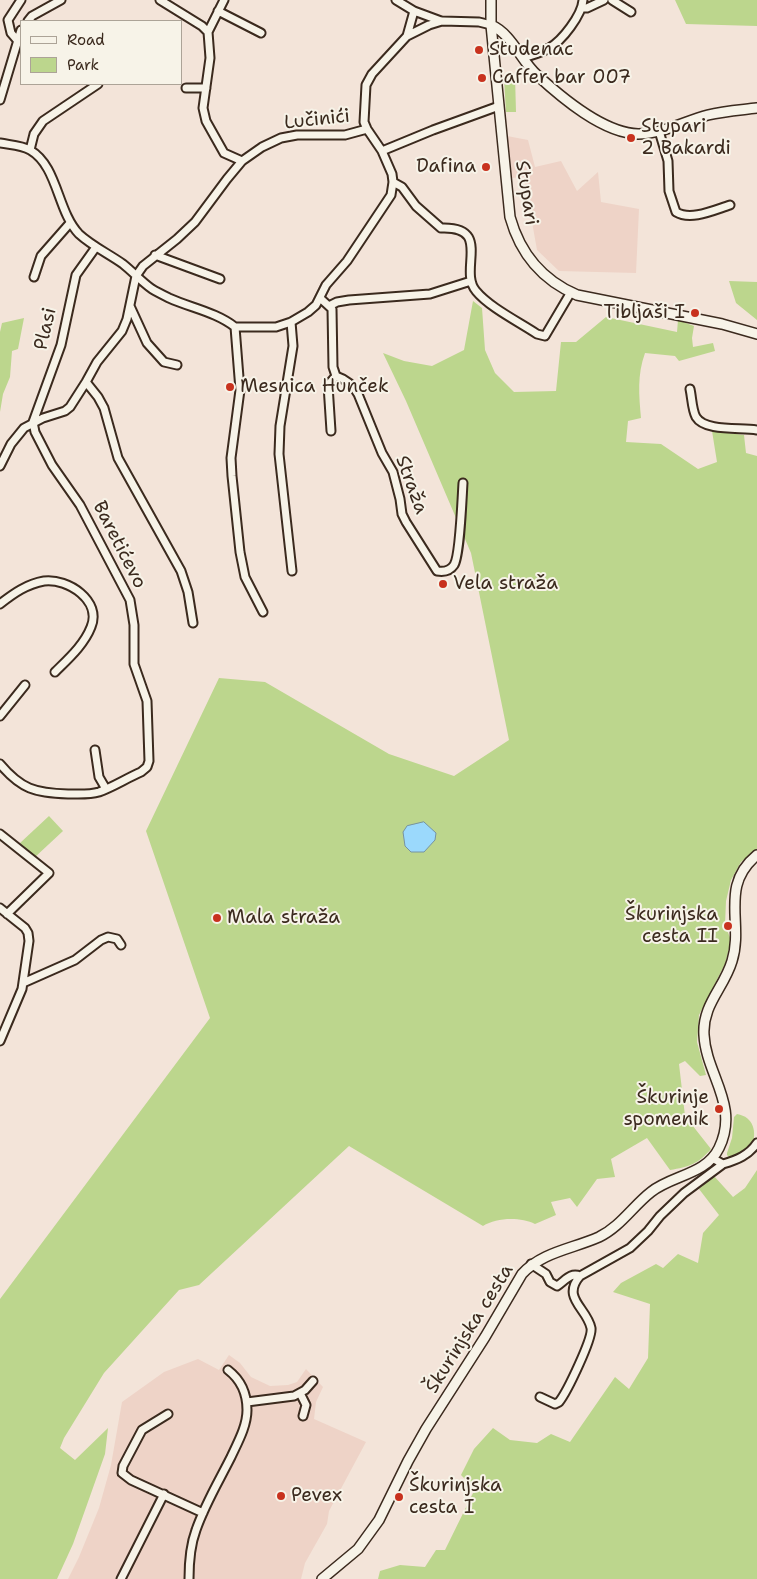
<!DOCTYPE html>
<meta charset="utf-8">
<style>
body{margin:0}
#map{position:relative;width:757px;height:1579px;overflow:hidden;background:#f3e4d9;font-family:"Shantell Sans",sans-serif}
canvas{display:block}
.legend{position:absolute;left:20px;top:20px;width:162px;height:65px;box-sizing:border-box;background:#f7f3e8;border:1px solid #aca397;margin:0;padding:6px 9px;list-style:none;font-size:15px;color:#3b2a1e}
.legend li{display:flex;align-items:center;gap:10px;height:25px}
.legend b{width:25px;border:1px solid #aca397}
</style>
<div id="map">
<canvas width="757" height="1579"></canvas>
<ul class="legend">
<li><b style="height:6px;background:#f7f3e8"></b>Road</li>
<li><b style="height:14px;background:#bcd68d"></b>Park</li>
</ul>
</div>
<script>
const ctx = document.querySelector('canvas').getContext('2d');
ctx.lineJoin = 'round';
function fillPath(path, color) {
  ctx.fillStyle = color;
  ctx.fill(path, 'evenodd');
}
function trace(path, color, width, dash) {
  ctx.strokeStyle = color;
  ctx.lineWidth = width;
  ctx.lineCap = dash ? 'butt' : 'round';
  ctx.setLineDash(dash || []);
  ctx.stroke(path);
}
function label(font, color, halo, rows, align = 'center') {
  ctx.font = font + ' "Shantell Sans",sans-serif';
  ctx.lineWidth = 4;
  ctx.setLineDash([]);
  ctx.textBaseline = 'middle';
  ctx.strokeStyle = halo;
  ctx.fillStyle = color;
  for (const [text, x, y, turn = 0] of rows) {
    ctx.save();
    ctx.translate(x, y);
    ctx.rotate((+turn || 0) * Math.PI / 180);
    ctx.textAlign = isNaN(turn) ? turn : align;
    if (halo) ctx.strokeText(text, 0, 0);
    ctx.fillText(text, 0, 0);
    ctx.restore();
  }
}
fillPath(new Path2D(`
 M507,136L528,140L535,167L561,161L577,191L598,172L601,202L639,209L636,273L559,271L537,250L524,177L511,178Z
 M229,1355L240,1363L251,1377L270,1386L288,1385L297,1382L306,1369L323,1387L316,1402L314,1419L366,1442L329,1511L327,1524L305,1563L301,1579H68L79,1557L99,1508L111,1465L122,1402L164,1372L198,1359L219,1370Z`), '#eed3c7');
fillPath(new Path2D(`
 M675,0H757V26L686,24Z
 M515,76L516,112H506L504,78Z
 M729,281L757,282V320L736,303Z
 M473,301L482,308L485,350L495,373L514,392L556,391L561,342H576L606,317L677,332L678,320L694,326L692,338L693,347L713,343L715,351L679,361L675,356L645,353C637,375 639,395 641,418L628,421L626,442L661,444L698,469L717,462L712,431L744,435L746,453L757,456V849L741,862L731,880L726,901L725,925L731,940L725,964L699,1015L697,1042L706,1075L700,1076L685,1061L679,1064L685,1116L711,1149C698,1164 689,1167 670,1170L647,1138L611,1159L615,1177L597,1179L577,1207L570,1198L551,1202L556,1215L535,1224C521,1217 497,1217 483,1226L349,1146L199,1285L179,1290L104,1373L64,1438L60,1448L75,1460L108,1428L105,1454L73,1544L57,1579H0V1299L210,1018L146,831L219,678L265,682L389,754L454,776L509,740L471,553L406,401L383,353L404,361L432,366L464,350Z
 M24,318L18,349L12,351L10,377L3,394L0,412V332L2,323Z
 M49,816L63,831L34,858L20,843Z
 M737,1114C754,1117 757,1132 752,1146C747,1153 738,1156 731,1159L727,1155V1153L732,1138L734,1117Z
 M757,1170V1579H378L380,1571L400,1565L425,1567L436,1550H445L475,1489L461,1475L474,1449L493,1428L510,1440L537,1443L551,1434L570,1442L615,1377L629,1389L648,1358L650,1304L613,1292L621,1283L656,1264L663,1268L678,1254L698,1263L703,1233L719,1215L699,1189L714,1176L733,1197L745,1188Z`), '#bcd68d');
const water = new Path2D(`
 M424,822L436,833L435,840L424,852H411L405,846L403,832L407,826Z`);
fillPath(water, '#9bd9fc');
trace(water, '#7593a3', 1);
const minor = new Path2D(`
 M160,0L202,26L208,32
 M224,0L208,32L210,58L203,108L206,121L224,153L242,161
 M396,0L414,11L441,21
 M612,0L631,12
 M582,8H587L604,0
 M218,11L261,33
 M28,21L32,16L61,0
 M407,36L414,11
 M17,40L11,33L8,20L21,0
 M523,58C532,55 541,53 549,48C562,41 582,15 583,0
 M186,88H206
 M0,100L21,30
 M659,131L668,161L669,191L676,212C691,221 714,210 730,205
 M0,143C10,145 21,145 30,150C58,166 57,211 79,234C92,246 109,254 123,264C133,272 142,282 152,289C157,292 163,295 169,298C191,308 216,312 235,327
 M30,150L34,134L43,121L98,84
 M382,151L433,130L499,106
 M393,182L402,187L416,206L441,228C493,226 458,270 476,291C489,307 519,322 537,334L545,336L571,292
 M155,255L220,279
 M34,277L41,256L70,223
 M320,298L332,309L333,367L336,376
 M130,306L147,343L164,362L177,365
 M329,306L337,302L349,300L430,294L471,281
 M291,322L293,346L280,426L279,454L292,571
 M235,327H276L291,322L308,312L316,305L326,285L347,261L391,195L393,182L392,174L382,151L367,129L364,122L366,85L372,74L407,36L429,25L442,21L479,22L491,25
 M235,327L240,390L231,458L232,476L240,552L245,577L263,612
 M336,376C345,379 353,385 358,394L382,453L393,472L400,499L402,514L406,522L437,571C443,572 450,571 454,565C460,556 462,498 463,483
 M86,382L98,397L104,408L118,458L181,571L188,592L193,623
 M690,389C692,398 692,410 696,417C705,432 742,427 757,430
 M331,431L328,385L336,376
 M0,466L11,444L24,428L43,418L65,411L70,407L86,382L97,362L122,331L127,319L136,276L143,266L177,239L195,222L227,179L242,161L262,147L281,138L297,135H345L367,129
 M0,604C14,593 27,584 44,581C68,578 102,601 91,627C84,645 68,659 55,672
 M0,716L25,685
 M95,750L99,777L106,789
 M0,764C21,789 35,793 68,794C78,794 89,795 99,792C113,787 127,778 141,772L147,767L149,761L147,701L134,664V625L130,600L80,505L52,465L35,432L33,422L61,345L76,275L96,247
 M0,834L49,873L7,914
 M0,908L25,928L28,933L29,941L22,989L0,1041
 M23,983L75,960L101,940L108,937L117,939L121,945
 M712,1158L723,1164C737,1160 749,1155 757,1143
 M531,1264L546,1274L550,1282L557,1286C565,1281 570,1272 580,1276
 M300,1393L306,1405L303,1416
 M540,1397L555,1404L559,1402C567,1392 593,1338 591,1328C587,1308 561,1298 580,1276L630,1248L648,1231L660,1216L684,1193L723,1164
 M247,1402L294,1396L305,1390L313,1381
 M168,1414L142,1430L123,1466L122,1473L131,1480L203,1513
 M121,1579L164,1494
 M189,1579C189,1562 190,1546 196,1530C205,1504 219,1481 231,1457C238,1442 247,1426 247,1410C247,1393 241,1380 228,1370`);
const tertiary = new Path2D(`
 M491,0V25L510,217C520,253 542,280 577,295L722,324L757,334
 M491,25C512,34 521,61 537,75C562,98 603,133 638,134C662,134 685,121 708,115C724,111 741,110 757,108
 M322,1579L358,1549L379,1520L408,1461L426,1429L485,1337L522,1274C542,1252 572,1249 599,1237C620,1227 633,1206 651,1192C672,1175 706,1175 719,1148C740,1105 706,1075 704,1035C702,1005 724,988 732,961C744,923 719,886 757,855`);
trace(minor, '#3b2a1e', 11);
trace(tertiary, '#3b2a1e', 12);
trace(minor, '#f7f3e8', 7);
trace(tertiary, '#f7f3e8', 9);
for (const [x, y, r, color] of [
 [479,50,5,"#c8321e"],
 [482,78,5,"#c8321e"],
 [631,138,5,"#c8321e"],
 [486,167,5,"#c8321e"],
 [695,313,5,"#c8321e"],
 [230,387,5,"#c8321e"],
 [443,584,5,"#c8321e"],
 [217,918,5,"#c8321e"],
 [728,926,5,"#c8321e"],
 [719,1109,5,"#c8321e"],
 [281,1496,5,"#c8321e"],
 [399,1497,5,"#c8321e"]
]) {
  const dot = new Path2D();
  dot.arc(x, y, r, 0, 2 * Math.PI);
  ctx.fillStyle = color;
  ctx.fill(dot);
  trace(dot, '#f7f3e8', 2);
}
label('19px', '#3b2a1e', '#f7f3e8', [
 ["Studenac",489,50],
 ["Caffer bar 007",492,78],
 ["Stupari",641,127],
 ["2 Bakardi",641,149],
 ["Dafina",476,167,"right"],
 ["Tibljaši I",685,313,"right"],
 ["Mesnica Hunček",240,387],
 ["Vela straža",453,584],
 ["Škurinjska",718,915,"right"],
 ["cesta II",718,937,"right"],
 ["Mala straža",227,918],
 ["Škurinje",709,1098,"right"],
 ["spomenik",709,1120,"right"],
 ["Škurinjska",409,1486],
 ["cesta I",409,1508],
 ["Pevex",291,1496]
], 'left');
label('19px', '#3b2a1e', '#f7f3e8', [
 ["Lučinići",317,120,-6],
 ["Stupari",526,193,81],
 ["Plasi",46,329,-77],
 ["Straža",411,485,70],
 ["Baretićevo",119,545,63],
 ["Škurinjska cesta",470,1329,-58]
]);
</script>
